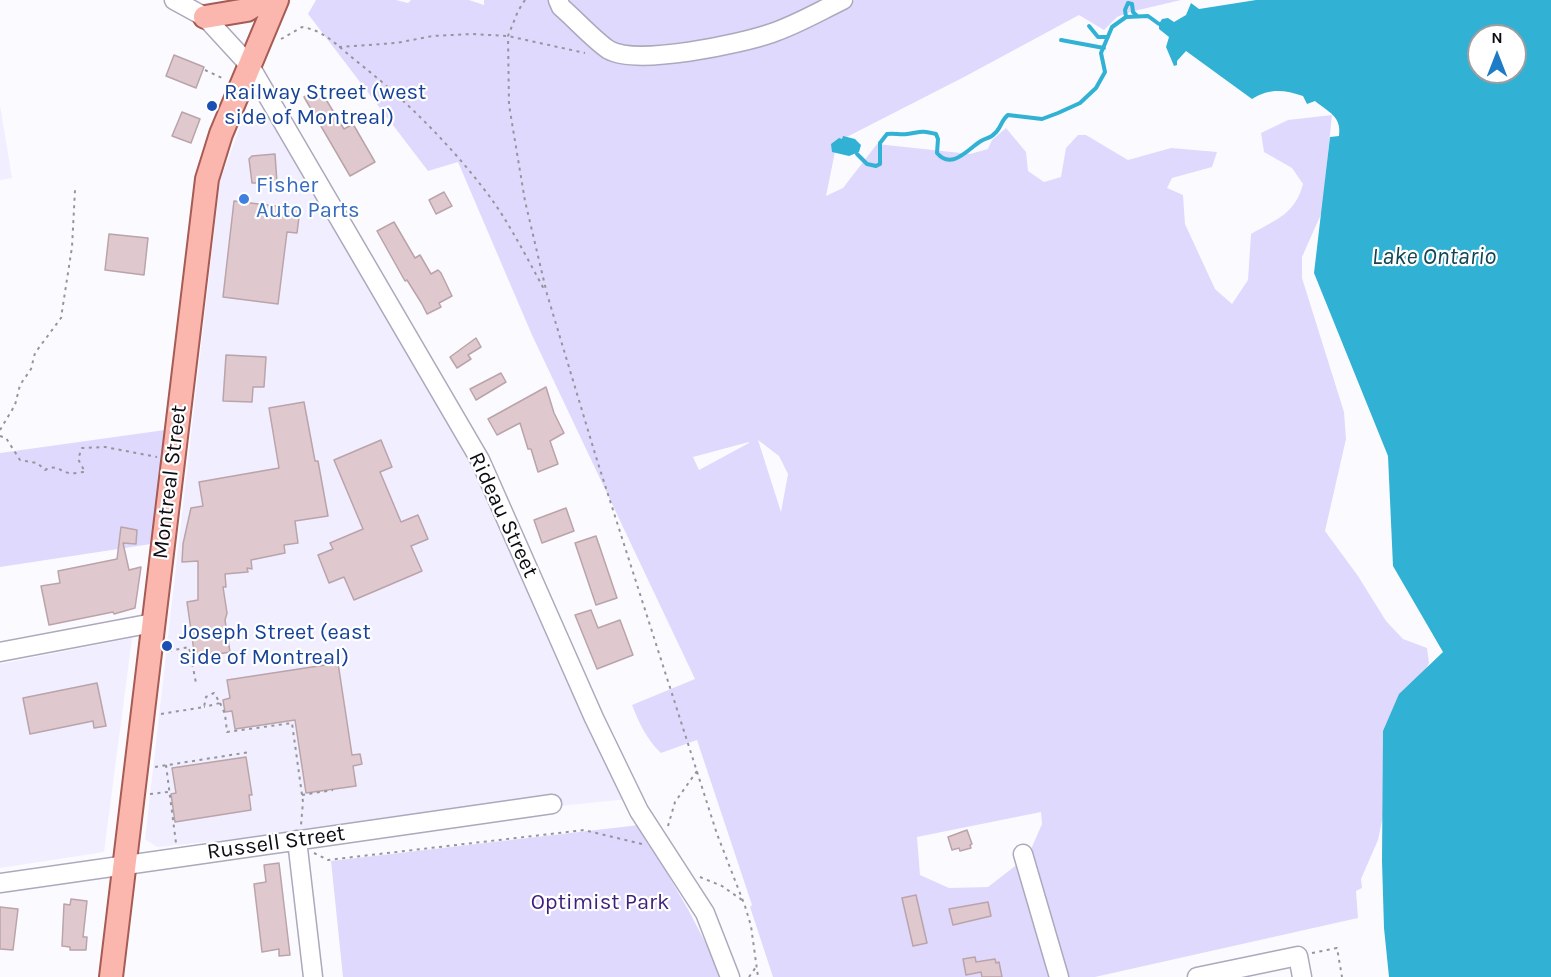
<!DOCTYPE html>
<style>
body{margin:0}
#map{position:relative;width:1551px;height:977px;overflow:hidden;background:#fbfbff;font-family:Karla,sans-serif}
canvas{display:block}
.north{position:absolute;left:1467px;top:24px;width:60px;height:60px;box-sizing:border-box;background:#fff;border:2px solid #9e9ea0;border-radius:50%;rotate:0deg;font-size:16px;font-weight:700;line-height:24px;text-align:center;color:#0d0c12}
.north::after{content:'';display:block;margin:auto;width:21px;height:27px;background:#1e7bc7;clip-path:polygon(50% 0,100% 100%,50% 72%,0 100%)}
</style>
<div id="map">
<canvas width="1551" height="977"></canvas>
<div class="north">N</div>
</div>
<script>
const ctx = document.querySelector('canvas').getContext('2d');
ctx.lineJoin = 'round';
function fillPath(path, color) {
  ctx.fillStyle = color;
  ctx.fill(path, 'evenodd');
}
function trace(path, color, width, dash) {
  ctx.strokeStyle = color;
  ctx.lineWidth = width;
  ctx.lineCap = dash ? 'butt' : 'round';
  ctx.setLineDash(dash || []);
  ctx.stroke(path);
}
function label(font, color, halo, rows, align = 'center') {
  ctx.font = font + ' Karla,sans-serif';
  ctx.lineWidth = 4.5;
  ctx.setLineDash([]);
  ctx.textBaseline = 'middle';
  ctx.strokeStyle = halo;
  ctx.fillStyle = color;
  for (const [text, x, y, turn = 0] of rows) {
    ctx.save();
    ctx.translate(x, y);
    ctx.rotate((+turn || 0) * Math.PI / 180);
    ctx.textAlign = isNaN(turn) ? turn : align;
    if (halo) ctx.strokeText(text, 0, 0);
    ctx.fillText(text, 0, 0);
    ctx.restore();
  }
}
fillPath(new Path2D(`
 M0,105L12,178L0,180Z
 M246,111L265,113L399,327L487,491L628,799L157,847L145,839L220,181Z
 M132,638L104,852L0,868V664Z`), '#f0eeff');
fillPath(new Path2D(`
 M316,0H396L408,3L411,0H469L484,5V0H550L604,56L796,30L855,0H1181L1130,12L1117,17L1104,30L1079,15L966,76L837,142L826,196L843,188L877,144L970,154L988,149L992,140L1006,128L1026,152L1028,171L1044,182L1061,177L1066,148L1078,135H1086L1128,160L1171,148L1217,152L1212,167L1172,178L1167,188L1183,195L1185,224L1215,289L1232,304L1248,280L1251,234C1277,219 1295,214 1303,184L1292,168L1264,152L1261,133L1288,120L1332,115L1322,212L1302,257V278L1344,412L1346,439L1325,531L1358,576L1386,621L1403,639L1427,648L1429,663L1390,743L1388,792L1378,840L1361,879L1362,888L1356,891L1358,918L1095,977H773L750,907L752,905L697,740L661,753C647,740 639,723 632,705L695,679L532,335L458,162L428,171L308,14ZM758,440L779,456L788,474L781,512ZM749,443L699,470L693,457L749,442ZM1041,812L1042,824L1028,856L988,887L949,888L920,875L917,837Z
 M562,0H835L768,31L646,50L603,42Z
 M165,430L151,544L0,567V453Z
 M639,825L689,911L716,963L719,977H343L331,861Z`), '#dfd9fe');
fillPath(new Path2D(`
 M1256,0H1551V977H1389L1384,928L1382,861L1383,731L1399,694L1443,652L1393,566L1388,456L1314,273L1330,137L1339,136C1342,116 1328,112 1315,101L1307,104L1303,96C1284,90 1270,88 1252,99L1186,51L1177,61V65L1174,66L1166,47L1169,37L1159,29V24L1162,19L1168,18L1174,22L1186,15L1191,3L1199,9ZM1479,36H1515V72H1479Z
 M843,136L855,139L861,145L859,152L849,156L832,152L831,144L839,138L842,139Z`), '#31b1d4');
trace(new Path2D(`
 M1126,17L1125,10L1128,3L1132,4L1133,12L1137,16
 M1089,26L1098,37H1108
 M1061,40L1104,48
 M857,154L867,164L876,166L880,164V143L887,134C894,133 900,135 907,134C921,132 921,130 936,134L938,139L937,153C952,171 969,148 981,141C986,138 991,138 994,134C1001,129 1001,120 1008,115L1042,119L1058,113L1080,103L1096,88L1105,72L1101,53L1112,27L1126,17L1148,16L1159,24`), '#31b1d4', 4);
const building = new Path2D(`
 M174,55L204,67L196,88L166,76Z
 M319,88L344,129L353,124L375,162L350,176L304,97Z
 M182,112L200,119L191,143L172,136Z
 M275,154L277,183H252L249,159L252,156Z
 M444,192L452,206L436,214L429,200Z
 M234,201L300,209L297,233L287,232L278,304L223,297Z
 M394,222L415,258L420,255L431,274L438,270L441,273L452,296L439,303L441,307L427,314L422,304L407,280L405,281L377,231Z
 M109,234L148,238L144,275L105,270Z
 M476,338L481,347L468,355L471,359L457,368L450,357Z
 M226,355L266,357L264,387H253L252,402L223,401Z
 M501,373L506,382L476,400L470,389Z
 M546,387L554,413L564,433L550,441L558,464L538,472L531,449H528L520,423L497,435L488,419Z
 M304,402L315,461H318L328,516L295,521L298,543L284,545L285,553L251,560L252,569L247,568L248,572L225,574L226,587H223L227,613L225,620L230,652L195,658L187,602L198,600V561L182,562L183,544L191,508L203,506L199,482L279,468L269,408Z
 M381,440L392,467L380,472L401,522L418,515L428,539L411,546L422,571L354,600L344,577L329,583L318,555L333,549L330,543L363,529L334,460Z
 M566,508L574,531L542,543L534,520Z
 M121,527L137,530L136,544L123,543L129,570L141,567L135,608L114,614L113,612L49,625L41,586L60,583L58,571L117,559Z
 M596,536L617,598L596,605L575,543Z
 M591,610L598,628L620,620L633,655L597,669L575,615Z
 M338,663L352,755L360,754L362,764L353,766L356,786L306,793L295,720L235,729L232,711L225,712L223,700L230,698L227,680Z
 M97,683L106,726L94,728L93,721L30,734L23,698Z
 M246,757L252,795H249L251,810L175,822L171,794L176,793L172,768Z
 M967,830L972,844L970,845L971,848L960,851L959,848L952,850L948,837Z
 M279,863L290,955L279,956V949L262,952L254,884L266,882L264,865Z
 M916,895L927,943L913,946L902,898Z
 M71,899L87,901L83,937H87L86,950H70V947L62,946L64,904L70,905Z
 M988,902L991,916L953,925L949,909Z
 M0,907L18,909L13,950L0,949Z
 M975,957L976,962L995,959L996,963L999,962L1002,977H982L981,972L966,975L963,959Z`);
fillPath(building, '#e0c8cf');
trace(building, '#baa3a9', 1.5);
const minor = new Path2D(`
 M174,0L205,17L250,66L480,460L594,718L639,811L705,913L730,977
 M558,0L561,7C574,18 596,42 609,50C637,66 741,44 772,33C796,25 820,11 843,0
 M0,652L153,623
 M297,840L313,977
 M1023,854L1059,977
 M0,883L552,804
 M1197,977L1298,956L1302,977`);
const major = new Path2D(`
 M205,17L247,10L263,0
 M111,977L207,179L221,134L277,0`);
trace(minor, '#aca9bd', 21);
trace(major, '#a65b54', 26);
trace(new Path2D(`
 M525,0L518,11L508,36L509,105L525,201L547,294L596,457L717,834L745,906L751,926L758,977
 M281,39L302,27C324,30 339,47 355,60C406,100 451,145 490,197C511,226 528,260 545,291
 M339,47L396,43L433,36L472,34L508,36L585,53
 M205,70L224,79
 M0,430L15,405L20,385L31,369L35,353L61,318L72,247L75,190
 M0,436L6,438L20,460L37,463L45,470C56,464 59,471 69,473C74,474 80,472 85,472L78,459L82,448L105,447L157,457
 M169,651L189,647L196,683
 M220,703L225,714L227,732L292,723L303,802L301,825
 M161,714L204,707L206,697L214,693L220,703L204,707
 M166,765L176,843
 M155,767L250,752
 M150,794L168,792
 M302,795L333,790
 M668,826L675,802L697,771
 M314,853L328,860L584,830L642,844
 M700,877L722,886L742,900
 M1312,953L1337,948L1342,977
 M749,977L756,967`), '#95959a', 2, [3, 4.5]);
trace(minor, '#fff', 18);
trace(major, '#fbb6ae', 22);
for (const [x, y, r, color] of [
 [212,106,6,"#1a4fb4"],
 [244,199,6,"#3f7fe0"],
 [167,646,6,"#1a4fb4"]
]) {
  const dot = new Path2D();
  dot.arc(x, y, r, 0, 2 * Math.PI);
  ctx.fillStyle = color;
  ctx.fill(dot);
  trace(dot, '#fff', 2);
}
label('22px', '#164399', '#fff', [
 ["Railway Street (west",224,93],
 ["side of Montreal)",224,118],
 ["Joseph Street (east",179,633],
 ["side of Montreal)",179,658]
], 'left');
label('22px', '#366cbe', '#fff', [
 ["Fisher",256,186],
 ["Auto Parts",256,211]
], 'left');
label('22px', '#0d0c12', '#fff', [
 ["Montreal Street",170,482,-83],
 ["Rideau Street",503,515,65],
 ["Russell Street",276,843,-8]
]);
label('22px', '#3f1f7d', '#fff', [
 ["Optimist Park",600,903]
]);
label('italic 24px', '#104554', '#fff', [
 ["Lake Ontario",1434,257]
]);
</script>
